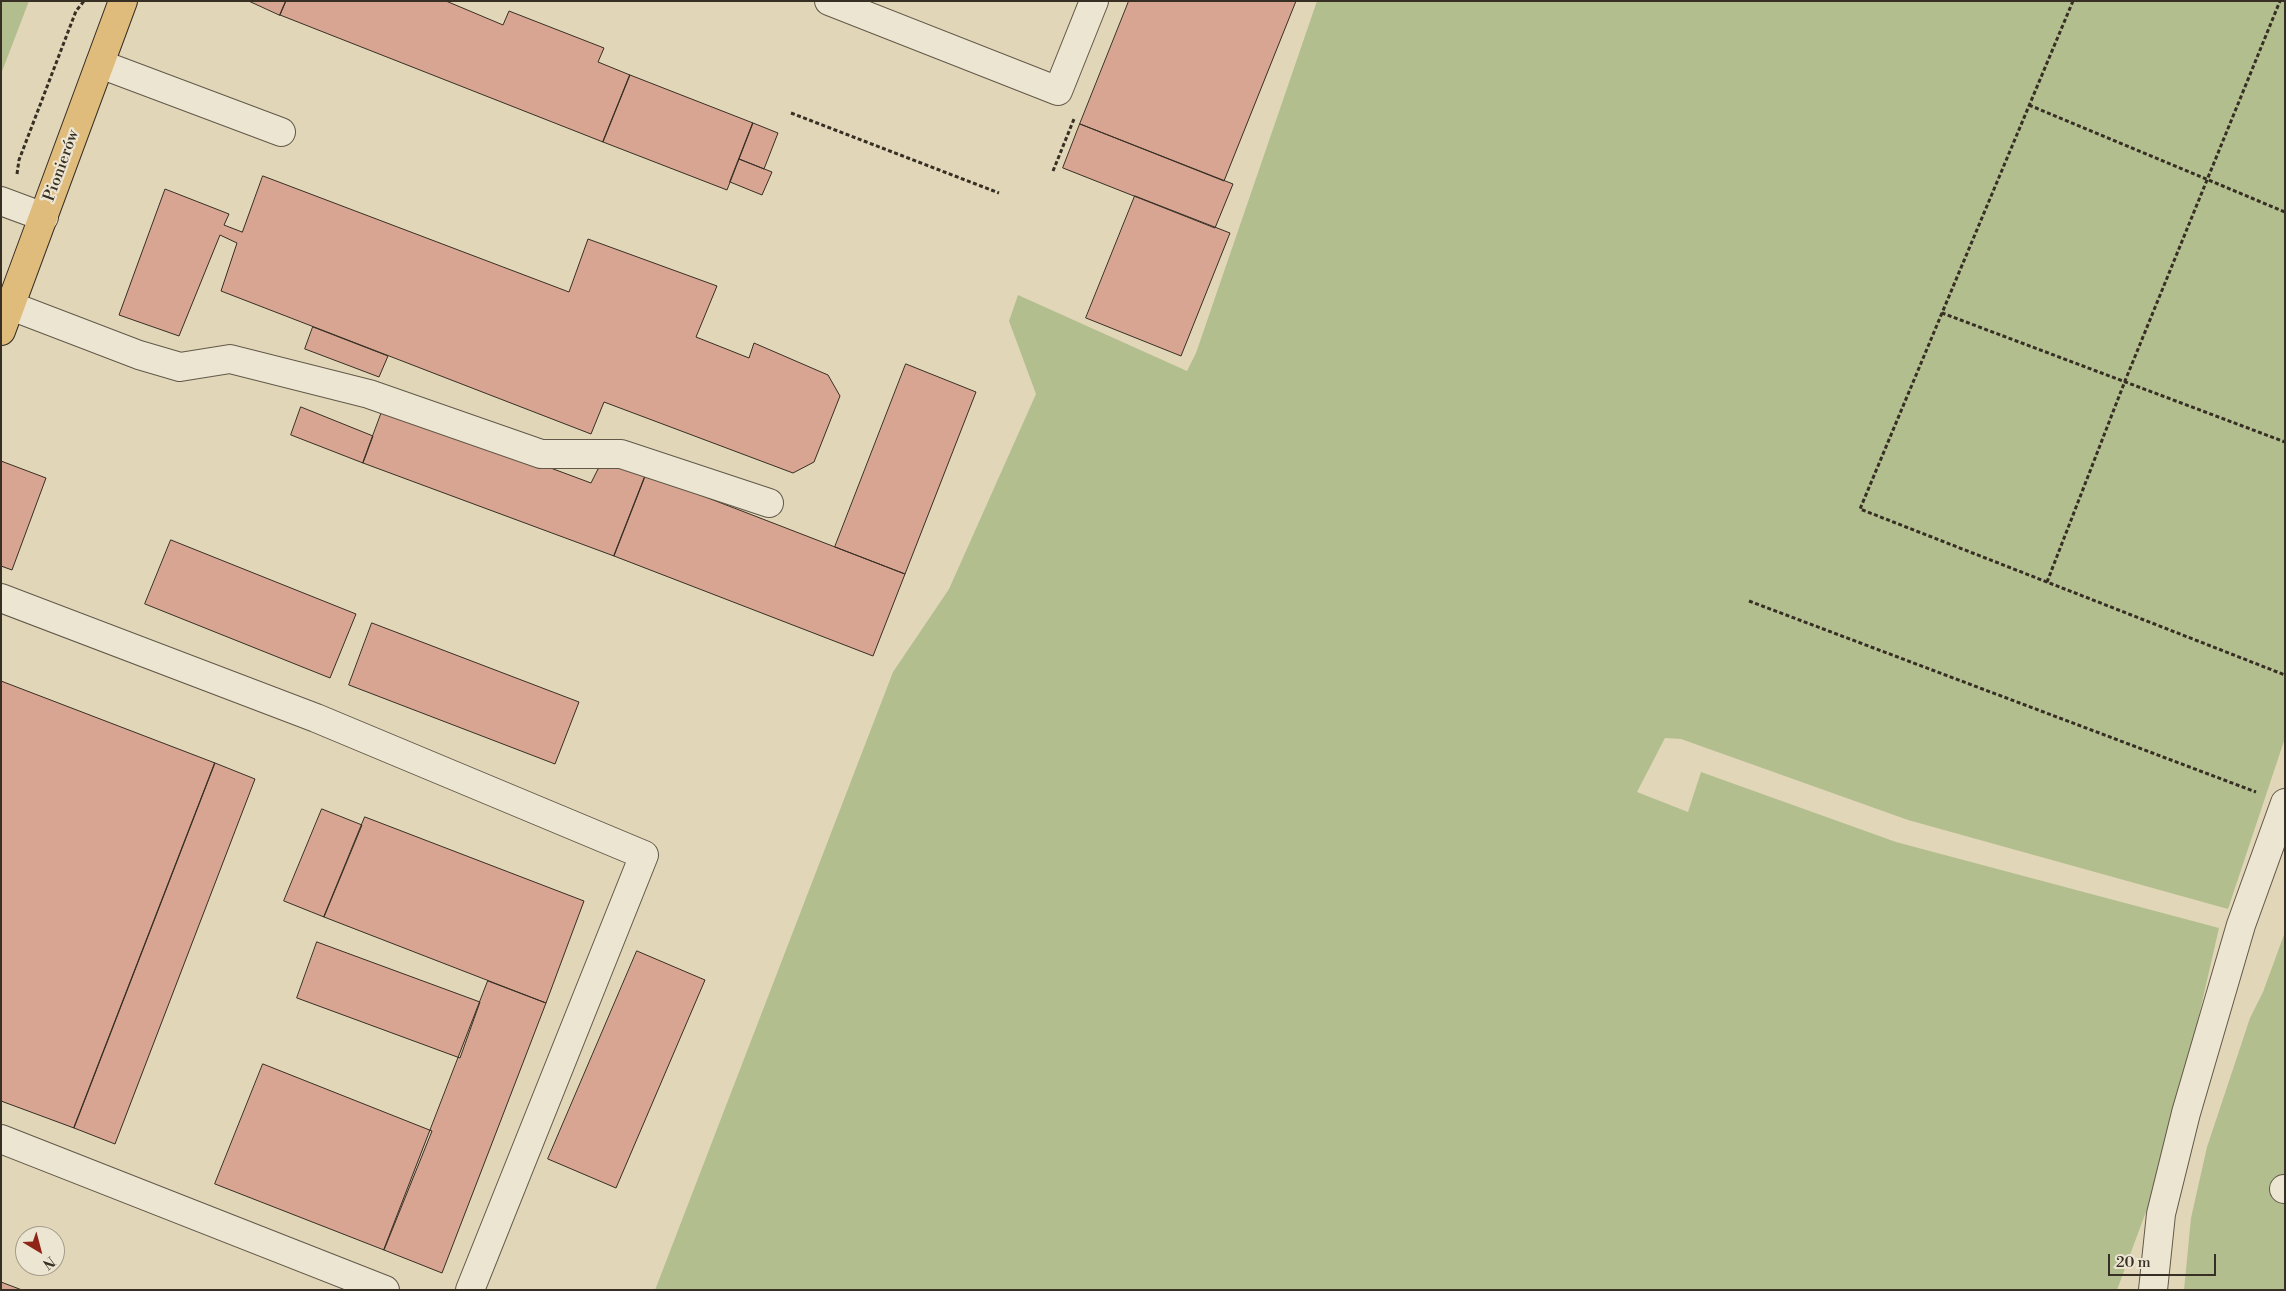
<!DOCTYPE html>
<meta charset="utf-8">
<style>
body{margin:0}
#map{position:relative;width:2286px;height:1291px;overflow:hidden;background:#e1d7b8;font-family:"Libre Bodoni",serif}
canvas{display:block}
.frame{position:absolute;inset:0;border:2px solid #372e24;pointer-events:none}
.north{position:absolute;left:15px;top:1226px;width:50px;height:50px;box-sizing:border-box;background:#ece5d1;border:1px solid #a49c8c;border-radius:50%;rotate:143deg;font-size:14px;font-weight:700;line-height:20px;text-align:center;color:#372e24}
.north::after{content:'';display:block;margin:auto;width:18px;height:22px;background:#8f2418;clip-path:polygon(50% 0,100% 100%,50% 72%,0 100%)}
.scale{position:absolute;left:2108px;top:1254px;width:108px;height:22px;box-sizing:border-box;border:2px solid #372e24;border-top:0;padding-left:6px;font-size:15px;line-height:18px;white-space:nowrap;color:#372e24;-webkit-text-stroke:4px #ece5d1;paint-order:stroke}
</style>
<div id="map">
<canvas width="2286" height="1291"></canvas>
<div class="frame"></div>
<div class="north">N</div>
<div class="scale">20 m</div>
</div>
<script>
const ctx = document.querySelector('canvas').getContext('2d');
ctx.lineJoin = 'round';
function fillPath(path, color) {
  ctx.fillStyle = color;
  ctx.fill(path, 'evenodd');
}
function trace(path, color, width, dash) {
  ctx.strokeStyle = color;
  ctx.lineWidth = width;
  ctx.lineCap = dash ? 'butt' : 'round';
  ctx.setLineDash(dash || []);
  ctx.stroke(path);
}
function label(font, color, halo, rows, align = 'center') {
  ctx.font = font + ' "Libre Bodoni",serif';
  ctx.lineWidth = 4.5;
  ctx.setLineDash([]);
  ctx.textBaseline = 'middle';
  ctx.strokeStyle = halo;
  ctx.fillStyle = color;
  for (const [text, x, y, turn = 0] of rows) {
    ctx.save();
    ctx.translate(x, y);
    ctx.rotate((+turn || 0) * Math.PI / 180);
    ctx.textAlign = isNaN(turn) ? turn : align;
    if (halo) ctx.strokeText(text, 0, 0);
    ctx.fillText(text, 0, 0);
    ctx.restore();
  }
}
fillPath(new Path2D(`
 M1,1H29L1,74Z
 M1317,1H2285V738L2228,909L1908,820L1681,739L1665,738L1637,792L1688,812L1701,772L1896,842L2219,928L2167,1155L2117,1290H655L893,672L949,589L1036,394L1009,321L1018,295L1187,371L1196,353Z
 M2285,932V1290H2184L2191,1218L2207,1147L2250,1018L2263,992Z`), '#b3be8f');
const building = new Path2D(`
 M249,1H286L280,15Z
 M286,1H446L503,25L509,11L604,48L598,62L630,75L603,142L280,15Z
 M1129,1H1296L1224,181L1080,124Z
 M630,75L753,123L727,190L603,142Z
 M753,123L778,133L764,169L739,159Z
 M1080,124L1233,184L1215,228L1063,168Z
 M739,159L772,172L762,195L730,182Z
 M263,176L569,292L588,239L717,286L696,337L749,358L754,343L828,375L840,396L814,462L793,473L604,402L591,434L221,291L237,243L220,235L179,336L119,315L165,189L229,214L224,225L242,232Z
 M1135,196L1230,233L1181,356L1086,318Z
 M313,327L388,356L379,377L305,349Z
 M906,364L976,392L905,574L835,547Z
 M384,406L591,483L598,469L616,463L646,474L614,556L363,463Z
 M301,407L373,436L363,463L291,435Z
 M1,461L46,478L12,570L1,566Z
 M646,474L905,574L873,656L614,556Z
 M171,540L356,614L330,678L145,604Z
 M372,623L579,702L555,764L349,685Z
 M1,681L215,763L74,1128L1,1101Z
 M215,763L255,779L115,1144L74,1128Z
 M322,809L362,825L324,917L284,901Z
 M365,817L584,901L546,1003L324,917Z
 M317,942L480,1002L460,1058L297,998Z
 M637,951L705,980L616,1188L548,1159Z
 M488,981L546,1003L442,1273L384,1250Z
 M263,1064L432,1131L384,1250L215,1184Z
 M1,1282L22,1290H1Z`);
fillPath(building, '#d7a591');
trace(building, '#372e24', 1);
const minor = new Path2D(`
 M829,1L1058,91L1094,1
 M100,64L281,132
 M1,201L44,217
 M11,306L139,355L180,367L230,359L369,394L541,454H621L769,503
 M1,598L316,718L644,855L470,1290
 M1,1139L385,1290
 M2284,1189H2285
 M2153,1290L2161,1214L2186,1113L2241,925L2285,803`);
const major = new Path2D(`
 M1,331L123,1`);
trace(minor, '#625849', 30);
trace(major, '#372e24', 30);
trace(new Path2D(`
 M2073,1L1942,313L2285,442
 M2029,105L2285,212
 M791,113L999,193
 M1053,171L1074,119
 M17,174L19,160L76,11L84,1
 M1942,313L1860,509L2285,675
 M2047,582L2125,381L2280,1
 M1749,601L2256,792`), '#372e24', 3, [4, 2.5]);
trace(minor, '#ece5d1', 28);
trace(major, '#e0bc7c', 28);
label('16px', '#372e24', '#ece5d1', [
 ["Pionierów",62,166,-70]
]);
</script>
